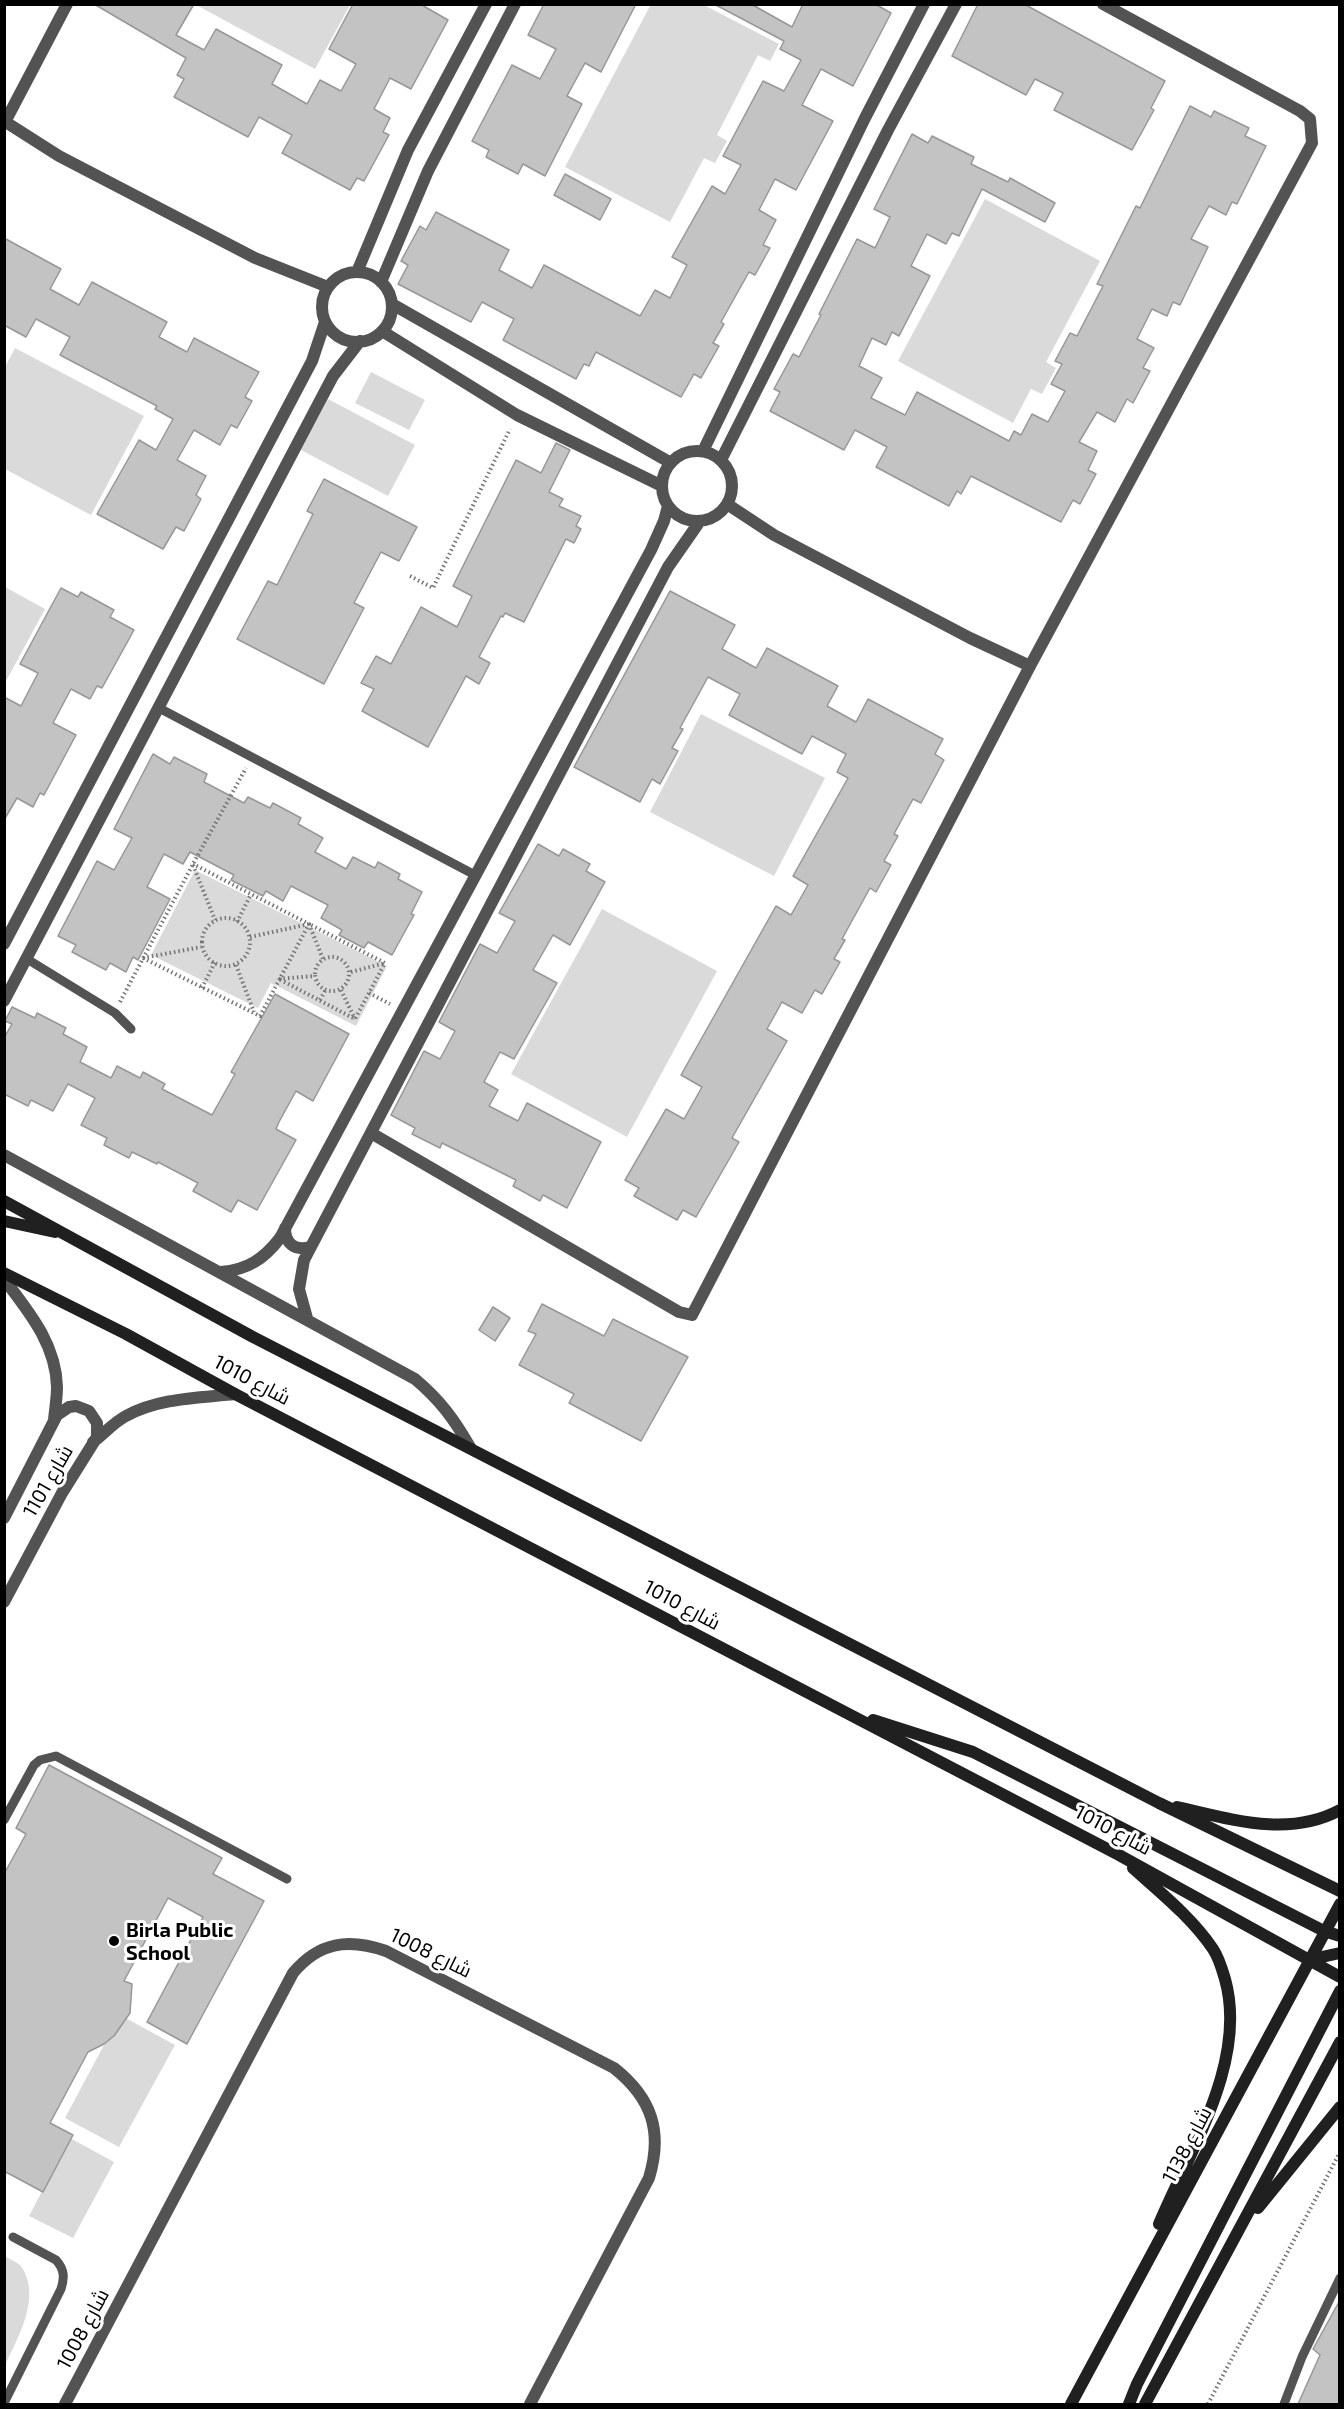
<!DOCTYPE html>
<meta charset="utf-8">
<style>
body{margin:0}
#map{position:relative;width:1344px;height:2409px;overflow:hidden;background:#fff;font-family:"Exo 2",sans-serif}
canvas{display:block}
.frame{position:absolute;inset:0;border:6px solid #000;pointer-events:none}
</style>
<div id="map">
<canvas width="1344" height="2409"></canvas>
<div class="frame"></div>
</div>
<script>
const ctx = document.querySelector('canvas').getContext('2d');
ctx.lineJoin = 'round';
function fillPath(path, color) {
  ctx.fillStyle = color;
  ctx.fill(path, 'evenodd');
}
function trace(path, color, width, dash) {
  ctx.strokeStyle = color;
  ctx.lineWidth = width;
  ctx.lineCap = dash ? 'butt' : 'round';
  ctx.setLineDash(dash || []);
  ctx.stroke(path);
}
function label(font, color, halo, rows, align = 'center') {
  ctx.font = font + ' "Exo 2",Cairo,sans-serif';
  ctx.lineWidth = 6;
  ctx.setLineDash([]);
  ctx.textBaseline = 'middle';
  ctx.strokeStyle = halo;
  ctx.fillStyle = color;
  for (const [text, x, y, turn = 0] of rows) {
    ctx.save();
    ctx.translate(x, y);
    ctx.rotate((+turn || 0) * Math.PI / 180);
    ctx.textAlign = isNaN(turn) ? turn : align;
    if (halo) ctx.strokeText(text, 0, 0);
    ctx.fillText(text, 0, 0);
    ctx.restore();
  }
}
fillPath(new Path2D(`
 M199,4H350V5L315,69L198,6Z
 M651,4L704,5L779,44L770,61L758,55L717,135L727,141L715,163L704,158L670,222L565,167Z
 M985,199L1100,261L1046,362L1056,368L1042,394L1031,389L1013,423L898,361Z
 M15,348L144,416L91,515L5,469V367Z
 M371,372L425,400L409,430L355,403Z
 M328,399L415,445L388,496L301,450Z
 M5,587L45,609L5,683Z
 M701,714L825,778L774,876L650,812Z
 M195,870L387,966L356,1026L271,983L258,1008L151,955Z
 M602,909L717,971L627,1137L511,1074Z
 M120,2015L175,2045L119,2147L65,2118Z
 M70,2138L114,2162L73,2238L29,2216Z
 M5,2256C9,2259 17,2262 21,2266C42,2296 18,2338 5,2365Z`), '#dadada');
const building = new Path2D(`
 M94,4H194L176,35L204,50L216,29L282,65L272,84L307,104L320,80L341,91L356,64L329,49L353,4H420L448,20L411,89L390,78L374,109L390,118L383,132L389,135L364,181L357,178L350,190L282,153L292,135L259,117L248,137L174,97L184,79L177,75L186,58Z
 M544,4H636L601,72L585,63L567,96L582,104L545,176L523,164L518,174L486,157L489,150L472,141L512,65L540,79L556,49L528,35Z
 M714,4H751L792,27L803,4H875L891,13L853,86L821,69L802,105L833,121L796,190L775,179L759,210L776,220L763,245L770,248L755,275L749,272L721,322L724,324L713,343L719,346L701,378L694,374L681,397L596,352L589,366L584,364L576,379L503,340L514,319L482,302L471,322L398,284L408,265L401,261L420,226L426,230L436,212L509,250L499,270L532,288L544,265L640,316L655,290L670,298L687,265L672,257L712,186L725,194L741,165L723,156L763,81L784,91L801,60L780,49L784,41Z
 M978,4H1024L1165,81L1151,108L1154,110L1132,150L1054,110L1063,93L1035,79L1026,95L952,56Z
 M1190,106L1211,117L1214,111L1249,128L1245,136L1266,146L1237,204L1232,202L1226,215L1209,206L1191,239L1208,247L1180,305L1173,302L1167,316L1152,309L1137,339L1154,348L1143,368L1150,371L1133,403L1127,399L1115,422L1097,412L1079,442L1097,451L1088,470L1096,474L1080,504L1073,500L1061,522L971,476L961,494L957,491L949,506L876,467L887,447L855,430L844,450L770,411L780,392L774,389L793,354L799,357L821,315L819,314L857,239L875,248L890,217L874,209L912,134L928,143L932,136L974,157L971,164L1008,182L1010,178L1055,203L1045,222L982,189L959,236L952,233L946,244L927,234L911,266L930,276L899,336L892,332L886,345L872,338L859,366L882,378L871,398L905,415L917,392L1009,441L1014,431L1021,435L1032,414L1048,422L1065,391L1051,384L1062,364L1055,361L1070,333L1077,336L1103,286L1097,284L1136,206L1140,208Z
 M565,174L611,199L600,220L554,195Z
 M4,238L61,269L50,289L79,305L92,282L167,322L159,337L187,352L194,338L259,372L245,397L252,401L237,428L231,425L220,445L194,430L177,460L206,476L196,495L201,499L184,531L176,527L163,549L97,514L139,440L156,450L173,419L155,409L157,406L60,355L70,337L36,319L26,337L4,325Z
 M556,443L570,450L549,492L563,499L559,506L581,516L576,526L581,529L574,543L566,539L524,622L505,613L503,617L501,616L479,657L490,663L479,684L466,676L428,747L362,711L374,689L361,683L376,656L391,664L421,607L457,627L472,596L453,586L516,460L541,473Z
 M324,479L417,527L399,561L381,552L354,603L364,608L324,684L237,639L268,581L277,585L313,514L307,511Z
 M61,588L78,597L81,592L114,610L110,617L134,630L102,688L97,686L90,699L71,689L53,723L76,735L44,795L40,793L33,807L17,798L4,820V697L21,706L38,673L20,664Z
 M670,591L735,625L722,649L756,668L767,648L838,686L827,706L856,722L868,699L943,739L935,754L944,760L921,803L913,799L894,834L898,836L884,861L891,865L876,892L870,888L842,939L845,940L834,959L840,962L822,994L815,990L802,1013L782,1002L767,1029L787,1041L732,1138L739,1142L696,1217L683,1210L677,1220L634,1196L639,1188L625,1180L666,1109L684,1119L702,1087L681,1075L776,906L791,915L808,885L793,876L848,778L837,772L846,754L812,736L802,754L729,715L740,694L708,677L680,728L683,729L672,748L678,751L660,784L652,779L640,802L574,767Z
 M153,754L170,764L174,757L207,774L204,782L244,803L248,797L270,808L273,803L301,818L298,824L323,838L315,852L346,869L353,857L375,868L378,862L400,874L398,879L422,892L411,914L414,915L392,955L368,942L364,948L339,935L342,930L321,918L328,905L291,886L283,901L266,891L263,896L231,880L234,875L190,852L183,864L164,854L147,887L170,899L138,960L133,957L126,972L110,963L106,970L72,952L76,945L58,936L97,861L114,870L132,838L114,829Z
 M538,844L559,856L563,849L590,864L586,871L605,882L570,945L553,935L533,970L557,983L514,1059L500,1052L484,1082L498,1090L489,1106L518,1121L527,1103L601,1142L567,1208L543,1195L540,1201L513,1186L516,1180L442,1143L440,1148L412,1134L415,1128L391,1115L424,1051L440,1059L455,1031L439,1022L480,944L497,953L515,921L499,913Z
 M275,994L349,1034L313,1101L296,1091L279,1122L276,1129L296,1140L257,1210L238,1200L231,1212L193,1191L198,1183L158,1162L157,1164L132,1152L129,1158L104,1145L107,1138L81,1125L95,1098L68,1084L53,1111L31,1100L28,1106L4,1094V1038L12,1024L5,1021L12,1007L35,1018L37,1013L66,1028L63,1034L87,1047L80,1062L111,1078L117,1066L140,1078L143,1072L165,1084L162,1089L212,1115L235,1074L231,1072Z
 M542,1304L604,1336L613,1319L688,1357L641,1441L569,1403L574,1394L519,1365L536,1334L528,1331Z
 M493,1307L510,1318L495,1341L479,1330Z
 M49,1765L222,1858L213,1874L264,1901L187,2044L147,2022L203,1917L168,1898L124,1981L132,1984L130,2013L114,2036L104,2044L88,2052L50,2123L73,2135L43,2192L4,2171V1874L26,1834L16,1828Z
 M1340,2300V2404H1298L1320,2355L1313,2349Z`);
fillPath(building, '#c3c3c3');
trace(building, '#979797', 1.5);
trace(new Path2D(`
 M410,576L433,588L510,429
 M193,865L215,920
 M202 942a24 24 0 1 1 48 0a24 24 0 1 1-48 0Z
 M237,922L251,894
 M309,924L323,959
 M250,937L309,924L385,963L355,1019L279,979
 M315 974a17 17 0 1 1 34 0a17 17 0 1 1-34 0Z
 M143,958L260,1016L309,924L193,864
 M143,958L201,947
 M236,965L254,1012
 M351,972L385,963
 M279,979L314,976
 M202,988L215,962
 M341,990L355,1019
 M369,993L390,1004
 M320,1000L326,989
 M120,1002L193,864L246,768
 M1208,2404L1340,2152`), '#757575', 4, [1.5, 3]);
trace(new Path2D(`
 M159,708L475,875
 M27,959L115,1013L131,1029
 M4,1820L34,1765L40,1760L56,1756L287,1879
 M4,2403L61,2289C65,2277 64,2269 56,2260L13,2237
 M1284,2404L1302,2357L1340,2278`), '#535353', 9);
trace(new Path2D(`
 M4,121L59,156L255,258L328,287
 M4,124L67,4
 M357,272L408,150L486,4
 M322 307a35 35 0 1 1 70 0a35 35 0 1 1-70 0Z
 M381,282L428,171L515,4
 M392,304L671,463
 M382,331L517,415L662,486
 M703,451L865,118L924,4
 M662 486a35 35 0 1 1 70 0a35 35 0 1 1-70 0Z
 M721,460L888,130L956,4
 M727,504L774,535L970,638L1030,666
 M4,944L312,361L325,322
 M4,1001L333,376L360,341
 M371,1133L679,1312L692,1315L1030,666L1312,143L1310,119L1300,111L1103,4
 M4,1155L415,1379C440,1400 454,1419 470,1447
 M285,1228C285,1244 295,1251 310,1247
 M221,1272C247,1270 264,1259 280,1238L651,550L664,521L668,506
 M4,1279C29,1312 56,1344 57,1387C57,1398 55,1409 54,1420
 M307,1318L299,1289L304,1260L668,567L700,521
 M93,1442C104,1434 114,1422 126,1416C159,1398 198,1398 235,1394
 M4,1518L57,1415L69,1407L76,1406L89,1411L97,1423V1437L62,1493L4,1602
 M65,2404L293,1973C319,1942 348,1938 386,1951L614,2068C652,2098 663,2132 649,2178L530,2404`), '#535353', 12);
trace(new Path2D(`
 M4,1201L253,1337L1159,1803L1340,1891
 M4,1221L55,1232
 M4,1273L126,1334L235,1394L1119,1855L1340,1977
 M873,1720L973,1752L1324,1931L1340,1936
 M1177,1807C1231,1819 1288,1838 1340,1810
 M1133,1868C1161,1893 1192,1918 1213,1949C1219,1958 1222,1969 1225,1979C1248,2061 1190,2150 1159,2224
 M1308,1960L1340,1953
 M1258,2208L1340,2107
 M1071,2404L1340,1904
 M1129,2404L1137,2384L1340,1991
 M1145,2404L1340,2042`), '#202020', 12);
for (const [x, y, r, color] of [
 [114,1941,6,"#000"]
]) {
  const dot = new Path2D();
  dot.arc(x, y, r, 0, 2 * Math.PI);
  ctx.fillStyle = color;
  ctx.fill(dot);
  trace(dot, '#fff', 2);
}
label('20px', '#000', '#fff', [
 ["شارع 1010",252,1380,28],
 ["شارع 1101",48,1481,-60],
 ["شارع 1010",682,1605,28],
 ["شارع 1010",1113,1830,28],
 ["شارع 1008",431,1953,26],
 ["شارع 1138",1187,2145,-62],
 ["شارع 1008",83,2329,-62]
]);
label('bold 20px', '#000', '#fff', [
 ["Birla Public",126,1930],
 ["School",126,1953]
], 'left');
</script>
